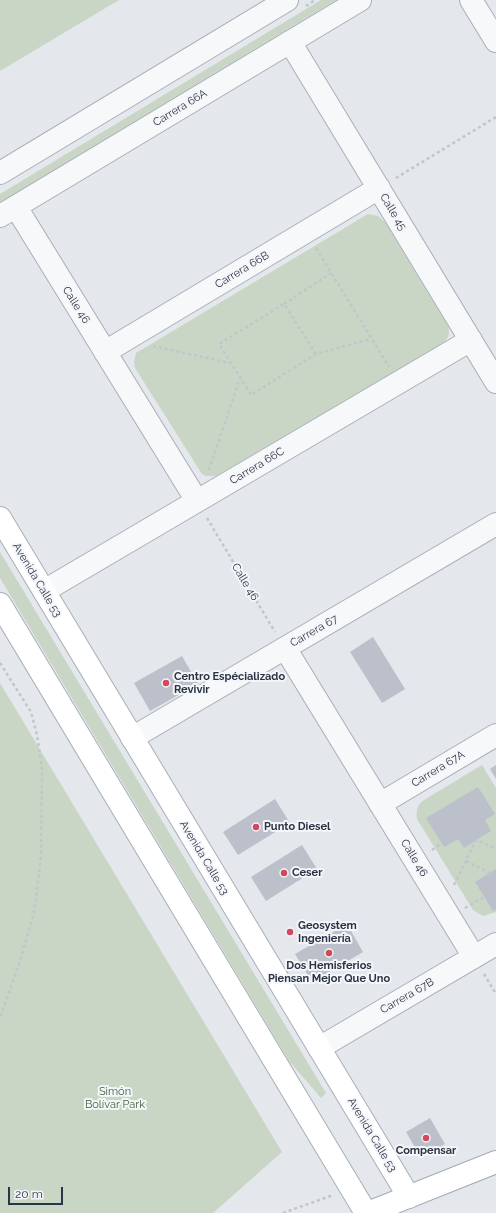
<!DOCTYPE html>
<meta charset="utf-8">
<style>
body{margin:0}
#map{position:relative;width:496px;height:1213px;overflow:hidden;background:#e4e7ec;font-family:Raleway,sans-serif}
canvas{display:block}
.scale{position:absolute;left:8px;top:1187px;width:55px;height:18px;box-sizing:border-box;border:2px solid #2b3445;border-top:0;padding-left:5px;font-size:12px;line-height:14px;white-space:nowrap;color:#2b3445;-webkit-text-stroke:3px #f4f6f9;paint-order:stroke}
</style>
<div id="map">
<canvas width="496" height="1213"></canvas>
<div class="scale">20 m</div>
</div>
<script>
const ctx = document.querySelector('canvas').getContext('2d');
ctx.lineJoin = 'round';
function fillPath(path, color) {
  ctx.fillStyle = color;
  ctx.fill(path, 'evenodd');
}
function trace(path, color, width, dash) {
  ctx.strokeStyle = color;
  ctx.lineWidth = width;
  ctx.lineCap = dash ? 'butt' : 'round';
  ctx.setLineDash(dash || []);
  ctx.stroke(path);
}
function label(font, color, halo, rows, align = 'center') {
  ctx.font = font + ' Raleway,sans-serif';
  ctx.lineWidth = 4;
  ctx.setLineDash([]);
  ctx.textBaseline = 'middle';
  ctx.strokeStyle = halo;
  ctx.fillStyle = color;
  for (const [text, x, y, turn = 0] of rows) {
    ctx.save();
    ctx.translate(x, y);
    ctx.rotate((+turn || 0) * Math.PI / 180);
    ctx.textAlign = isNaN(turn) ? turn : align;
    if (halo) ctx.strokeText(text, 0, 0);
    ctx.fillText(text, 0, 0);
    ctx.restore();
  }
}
fillPath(new Path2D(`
 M0,0H119L0,71Z
 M321,0H336L0,202V194Z
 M368,214L378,216L385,222L448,326C450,332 449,336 445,342L216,476H206L202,474L135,368L134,362L136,353Z
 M0,552L326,1093L321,1098L289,1061L0,578Z
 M0,683L282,1152L213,1213H0Z
 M482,765L496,788V912L483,916L473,910L417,819C416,810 417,805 424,800Z`), '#c9d6c5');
fillPath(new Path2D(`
 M373,637L405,689L382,703L350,652Z
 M182,656L198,684L150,711L134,683Z
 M496,765V779L490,769Z
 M478,787L495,814L485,820L491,831L464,848L458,839L444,847L426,818Z
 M275,799L290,823L238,855L223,832Z
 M302,845L317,869L266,901L251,877Z
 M496,869V909L493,911L475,882Z
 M347,924L363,952L312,982L295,954Z
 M430,1118L445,1144L421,1158L406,1132Z`), '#bbc0ca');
const minor = new Path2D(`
 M290,42L496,382
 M16,207L197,501
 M105,352L379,188
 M44,591L471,340
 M285,648L474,957
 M132,738L496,524
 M380,804L496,735
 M319,1048L496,944`);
const tertiary = new Path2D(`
 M471,0L496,41
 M0,173L287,0
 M0,216L360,0`);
const secondary = new Path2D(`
 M0,518L409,1197
 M0,604L366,1213`);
const primary = new Path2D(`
 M368,1213L496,1162`);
trace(minor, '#a9aeb7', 24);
trace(tertiary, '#a9aeb7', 24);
trace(secondary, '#a9aeb7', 24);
trace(primary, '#a3abb8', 24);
trace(new Path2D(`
 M306,6L315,0
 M396,178L496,117
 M316,248L389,367
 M284,304L331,273
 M153,346L230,363
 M316,354L284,304L219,344L251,395L316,354L371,339
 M209,470L240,378
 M207,518L275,632
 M0,663L31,712L37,735L42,769L41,856L34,913L19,964L0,1018
 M432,850L442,843
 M466,861L490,873
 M454,885L476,840L496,849
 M465,908L484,897
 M484,974L496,994
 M283,1213L333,1195`), '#c2c5cb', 2.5, [3, 3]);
trace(minor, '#f7f8fa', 22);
trace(tertiary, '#f7f8fa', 22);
trace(secondary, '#fff', 22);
trace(primary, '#fff', 22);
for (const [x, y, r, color] of [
 [166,683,4,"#d1495b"],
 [256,827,4,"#d1495b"],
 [284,873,4,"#d1495b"],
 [290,932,4,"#d1495b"],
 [329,953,4,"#d1495b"],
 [426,1138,4,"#d1495b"]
]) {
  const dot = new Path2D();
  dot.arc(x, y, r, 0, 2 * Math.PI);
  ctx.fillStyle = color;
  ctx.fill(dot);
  trace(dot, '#f4f6f9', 1.5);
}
label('11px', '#2b3445', '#f4f6f9', [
 ["Carrera 66A",180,108,-31],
 ["Calle 45",393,212,59],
 ["Carrera 66B",242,270,-31],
 ["Calle 46",76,305,58],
 ["Carrera 66C",257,466,-31],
 ["Avenida Calle 53",37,580,59],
 ["Calle 46",245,582,59],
 ["Carrera 67",314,631,-30],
 ["Carrera 67A",438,769,-31],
 ["Avenida Calle 53",204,858,59],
 ["Calle 46",414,858,59],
 ["Carrera 67B",407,996,-30],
 ["Avenida Calle 53",372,1135,59]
]);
label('bold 11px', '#2b3445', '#f4f6f9', [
 ["Centro Espécializado",174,677],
 ["Revivir",174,690],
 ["Punto Diesel",264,827],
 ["Ceser",292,873],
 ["Geosystem",298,926],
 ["Ingeniería",298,939],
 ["Dos Hemisferios",329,966,"center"],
 ["Piensan Mejor Que Uno",329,979,"center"],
 ["Compensar",426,1151,"center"]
], 'left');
label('11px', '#3f6138', '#f4f6f9', [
 ["Simón",115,1092],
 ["Bolívar Park",115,1105]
]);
</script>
